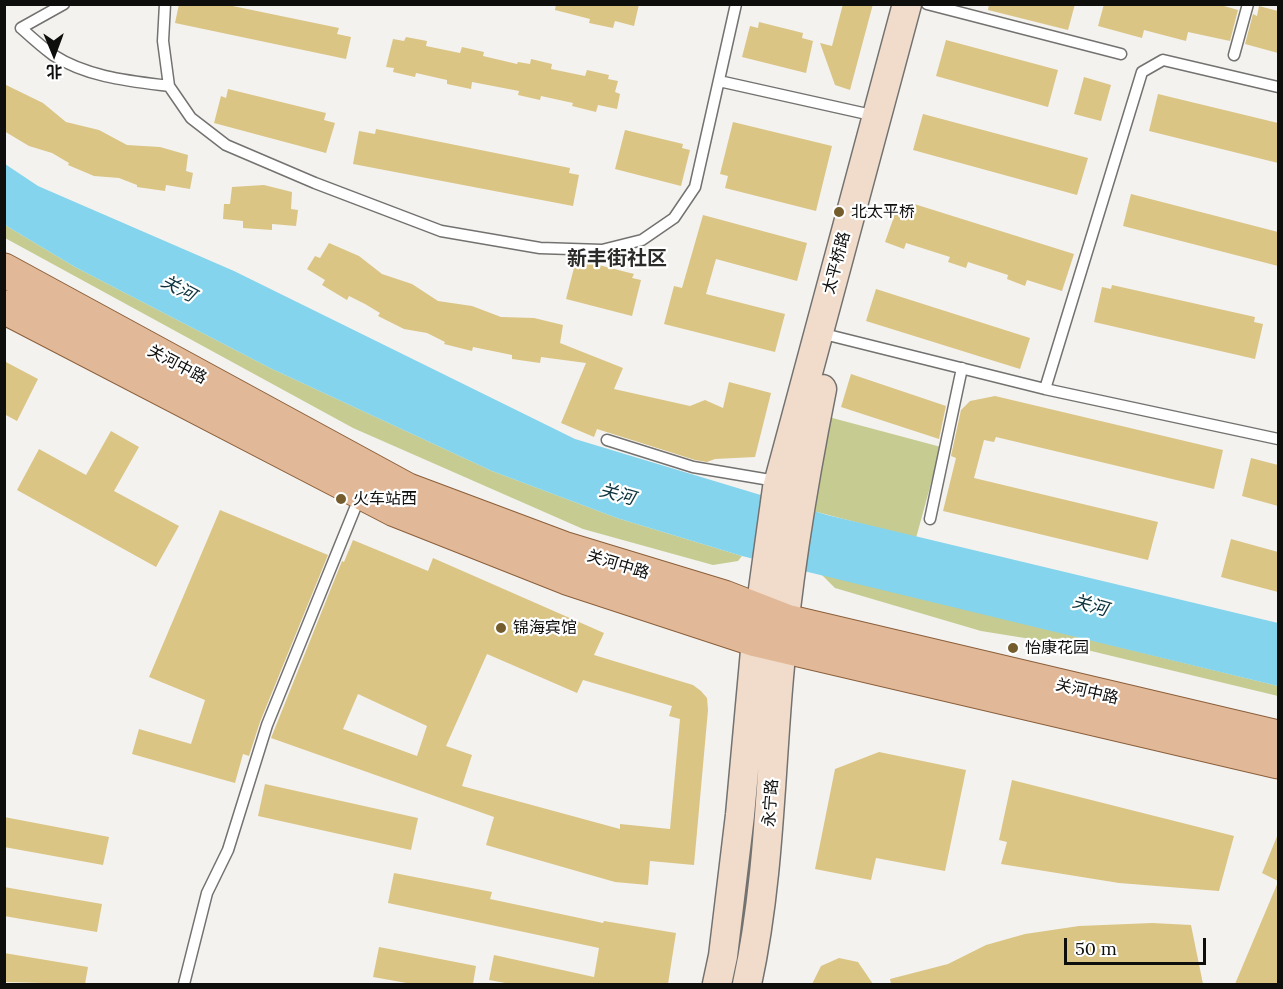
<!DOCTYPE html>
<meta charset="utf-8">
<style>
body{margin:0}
#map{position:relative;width:1283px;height:989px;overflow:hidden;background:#f3f2ef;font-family:Lora,"Noto Sans SC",serif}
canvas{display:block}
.frame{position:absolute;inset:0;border:6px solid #0e0e0d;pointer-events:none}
.north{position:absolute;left:24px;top:24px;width:60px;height:60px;-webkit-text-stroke:4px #fff;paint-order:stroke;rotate:179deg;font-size:16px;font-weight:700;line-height:24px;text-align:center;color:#0e0e0d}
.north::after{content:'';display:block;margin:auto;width:21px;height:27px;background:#0e0e0d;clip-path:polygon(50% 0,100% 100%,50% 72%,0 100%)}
.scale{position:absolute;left:1064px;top:938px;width:142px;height:27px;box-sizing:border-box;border:3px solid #0e0e0d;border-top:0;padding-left:8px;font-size:18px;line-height:21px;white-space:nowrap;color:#0e0e0d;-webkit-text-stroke:4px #fff;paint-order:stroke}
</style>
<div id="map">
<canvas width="1283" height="989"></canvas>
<div class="frame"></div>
<div class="north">北</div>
<div class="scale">50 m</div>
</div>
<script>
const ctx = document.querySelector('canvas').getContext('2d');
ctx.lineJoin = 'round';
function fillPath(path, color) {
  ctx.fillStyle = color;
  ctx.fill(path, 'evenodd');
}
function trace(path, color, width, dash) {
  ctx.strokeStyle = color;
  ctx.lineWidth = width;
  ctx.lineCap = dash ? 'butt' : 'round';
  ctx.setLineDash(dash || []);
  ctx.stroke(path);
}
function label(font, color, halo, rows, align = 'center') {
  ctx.font = font + ' Lora,"Noto Sans SC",serif';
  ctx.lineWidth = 4.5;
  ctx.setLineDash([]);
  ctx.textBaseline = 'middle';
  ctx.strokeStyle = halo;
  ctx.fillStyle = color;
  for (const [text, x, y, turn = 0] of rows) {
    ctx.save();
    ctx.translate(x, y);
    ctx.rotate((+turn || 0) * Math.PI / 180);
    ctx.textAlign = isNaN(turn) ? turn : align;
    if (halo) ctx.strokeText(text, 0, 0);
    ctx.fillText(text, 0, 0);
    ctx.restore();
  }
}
fillPath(new Path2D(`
 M5,225L75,267L270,368L492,471L617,518L742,556L738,561L713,565L583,529L353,428L5,238Z
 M825,416L941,447L916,538L813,511Z
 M821,574L1278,686V696L1062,644L981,631L835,588Z`), '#c6cc91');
fillPath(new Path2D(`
 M5,164L38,186L234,271L575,439L827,515L1278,623V686L742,556L617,518L492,471L270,368L75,267L5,225Z`), '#83d4ec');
fillPath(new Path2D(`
 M179,4H223L339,28L337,34L351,37L346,59L175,23Z
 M556,4H639L634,26L615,21L613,28L589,23L590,19L555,10Z
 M843,4H873L850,90L835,85L820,43L832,46Z
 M989,4H1075L1068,30L988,10Z
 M1104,4H1217L1238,10L1230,41L1188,32L1186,41L1144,30L1142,38L1098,26Z
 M1259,6L1278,11V53L1245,44L1253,14L1257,16Z
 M759,22L803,33L802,38L813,41L806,73L742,57L750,26L758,28Z
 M406,37L427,41L426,46L460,53L462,47L484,52L483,56L517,64L518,62L530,64L531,59L552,64L551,69L585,76L587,70L609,75L608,79L618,81L615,92L620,94L617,109L598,105L596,112L572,106L573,103L541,96L540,100L518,95L519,91L472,82L471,89L447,84V80L416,73L415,77L393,72L394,68L386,67L393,39L404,41Z
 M946,40L1058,70L1048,107L936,76Z
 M1084,77L1111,85L1101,121L1074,114Z
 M4,84L43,103L66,122L99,130L127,145L160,147L188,155L186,171L193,173L190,189L166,185L165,191L137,187V185L119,178L94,176L68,165L69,163L52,153L29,146L4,131Z
 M228,89L326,113L324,120L335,123L326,153L214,123L221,96L226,98Z
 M1158,94L1278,123V163L1149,131Z
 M923,114L1088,158L1077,195L913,150Z
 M733,122L832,146L816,211L725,188L728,176L720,174Z
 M376,129L570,168L569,173L579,175L573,206L353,164L359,131L375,134Z
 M625,130L683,144L682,148L690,150L681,186L615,169Z
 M264,185L292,192L291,209L298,210L296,226L272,224V230L243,228V221L223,219L224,204H230L232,187Z
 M1131,194L1278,232V266L1123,226Z
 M911,203L1074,254L1062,291L1027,280L1025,286L1007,279L1008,275L968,262L966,268L948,262L950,257L906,243L904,249L885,242L896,211L907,215Z
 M703,215L807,243L797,281L716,259L706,294L785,314L775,352L664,324L674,286L682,288Z
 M329,243L359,256L382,274L412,284L438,301L472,306L501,317L534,318L563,325L560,343L623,368L614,389L690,406L705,400L723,408L729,382L771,393L755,457L715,459L707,462L695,460L597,429L594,437L561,423L586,363L541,357L540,363L512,359V355L473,347L472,351L444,344L445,342L427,333L404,329L378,316L380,313L365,304L349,296L347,300L322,285L325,280L307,269L315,256L320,258Z
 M583,261L634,274L632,278L641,280L632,316L566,299L575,264L582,266Z
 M1112,285L1255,317L1254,322L1263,324L1255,359L1094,322L1102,287L1111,289Z
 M876,289L1030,338L1020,369L866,321Z
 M4,361L38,379L17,421L4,414Z
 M851,374L946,406L939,439L841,407Z
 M995,396L1223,450L1214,489L996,437L994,442L984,440L974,478L1158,522L1148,560L943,511L956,458L951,456L961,410L970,401Z
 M111,431L139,447L114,491L179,526L156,567L17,490L39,449L86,475Z
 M1251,458L1278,465V506L1242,496Z
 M220,510L328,555L260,722L249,756L243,754L235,783L132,754L139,729L191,744L205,700L149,677Z
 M1231,539L1278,552V592L1221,577Z
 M353,540L428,571L433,558L604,633L594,655L693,685L701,691L707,698L708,710L694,865L650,861L648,885L615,882L486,845L494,817L271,738L342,561L344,562ZM487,654L577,693L583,680L672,706L669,716L680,719L670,829L620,824V829L462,786L472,755L446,746ZM358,694L427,726L417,756L343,729Z
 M879,752L966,770L945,871L876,858L871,880L815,869L835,769Z
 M1012,780L1234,836L1219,891L1119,883L1001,864L1007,842L999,840Z
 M265,784L418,818L411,850L258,816Z
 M4,817L109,837L103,865L4,847Z
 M1278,834V881L1262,873Z
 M394,873L492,892L490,899L603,923L604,921L676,933L668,984H511L489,980L494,955L594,977L599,948L388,903Z
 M1278,882V984H1235Z
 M4,887L102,904L97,932L4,916Z
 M1152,923L1191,925L1203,984H891L890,979L948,964L986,945L1025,934L1079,926Z
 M379,947L476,966L473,984H412L373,977Z
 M4,953L88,967L85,984L4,982Z
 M839,958L858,962L873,984H812L821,966Z`), '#dbc585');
const service = new Path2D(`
 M64,4L21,28C31,37 42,47 53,55C87,77 129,81 169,86
 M165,4L163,41L169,86L191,118L226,145L315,183L441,231L540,248L602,250L642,240L674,218L695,187L736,4
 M927,4L1121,54
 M1234,55L1248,4
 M719,81L876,116
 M832,336L1045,389L1278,439
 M1045,389L1142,72L1163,60L1278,87
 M607,440L693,467L776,481
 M930,519L962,368
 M184,984L207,893L228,850L267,725L360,496`);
const secondary = new Path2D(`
 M717,984L723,956L740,815L756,640L777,488L907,4
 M747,984C769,883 770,780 779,677C787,580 803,484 822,389`);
const primary = new Path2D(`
 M4,270L408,490L563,548L724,597L786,621L1278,737
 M4,307L395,510L567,578L756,640L1278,762`);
trace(service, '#737270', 13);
trace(secondary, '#737270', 31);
trace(primary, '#8b5f3a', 35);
trace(service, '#fff', 10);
trace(secondary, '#f1dccb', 28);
trace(primary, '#e2b998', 33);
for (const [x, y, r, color] of [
 [839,212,6,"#745c2d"],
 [341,499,6,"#745c2d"],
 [501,628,6,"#745c2d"],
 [1013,648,6,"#745c2d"]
]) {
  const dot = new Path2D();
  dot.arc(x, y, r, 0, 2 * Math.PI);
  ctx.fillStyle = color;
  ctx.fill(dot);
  trace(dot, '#fff', 2);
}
label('16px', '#0e0e0d', '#fff', [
 ["北太平桥",851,212],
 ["火车站西",353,499],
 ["锦海宾馆",513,628],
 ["怡康花园",1025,648]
], 'left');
label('16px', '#0e0e0d', '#fff', [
 ["太平桥路",837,263,-75],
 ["关河中路",177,365,28],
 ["关河中路",618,565,17],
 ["关河中路",1087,692,13],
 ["永宁路",771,803,-86]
]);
label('italic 18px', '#0d343e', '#fff', [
 ["关河",178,289,28],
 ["关河",617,495,15],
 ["关河",1090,606,15]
]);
label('bold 20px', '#2c2b29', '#fff', [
 ["新丰街社区",617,259]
]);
</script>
